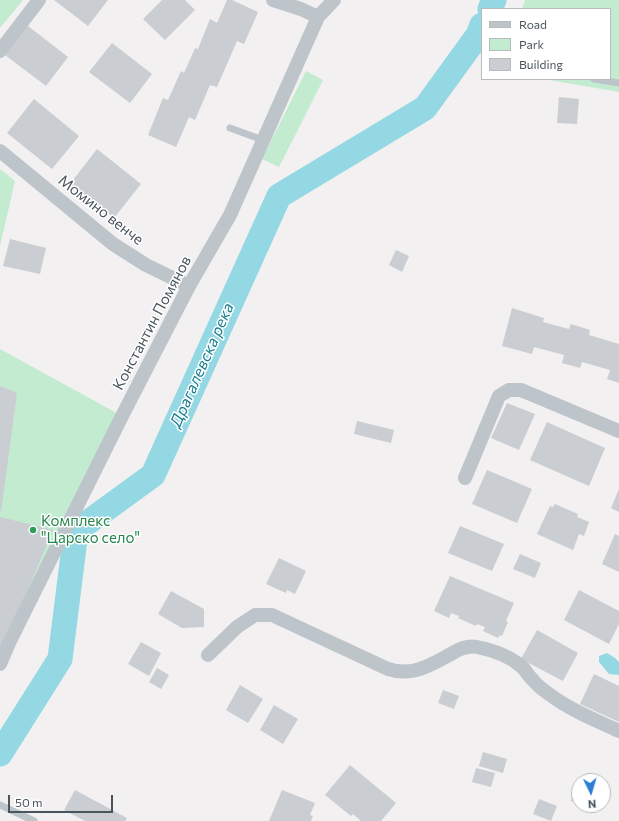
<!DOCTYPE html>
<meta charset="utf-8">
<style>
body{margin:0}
#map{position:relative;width:619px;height:821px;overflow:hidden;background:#f2f0f0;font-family:Commissioner,sans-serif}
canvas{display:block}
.legend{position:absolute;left:481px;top:8px;width:130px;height:72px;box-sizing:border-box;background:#fff;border:1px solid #b6bbbd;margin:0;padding:5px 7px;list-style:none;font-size:12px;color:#49545b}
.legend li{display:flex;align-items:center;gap:8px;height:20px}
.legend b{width:20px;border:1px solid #b6bbbd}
.north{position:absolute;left:571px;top:773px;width:40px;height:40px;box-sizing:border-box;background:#fff;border:1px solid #b6bbbd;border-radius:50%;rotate:175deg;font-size:11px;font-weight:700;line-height:16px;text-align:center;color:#49545b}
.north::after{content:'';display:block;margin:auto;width:14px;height:18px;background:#2a7dd2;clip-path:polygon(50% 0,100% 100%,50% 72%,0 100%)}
.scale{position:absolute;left:8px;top:795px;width:105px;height:18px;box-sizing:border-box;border:2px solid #49545b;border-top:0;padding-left:5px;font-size:12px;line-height:14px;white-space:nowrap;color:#49545b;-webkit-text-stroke:3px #fff;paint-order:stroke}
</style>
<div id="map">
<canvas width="619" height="821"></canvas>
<ul class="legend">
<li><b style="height:5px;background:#bdc5cb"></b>Road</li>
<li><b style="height:11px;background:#c2ebd0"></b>Park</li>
<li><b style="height:11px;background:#cacdd2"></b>Building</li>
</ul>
<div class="north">N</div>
<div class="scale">50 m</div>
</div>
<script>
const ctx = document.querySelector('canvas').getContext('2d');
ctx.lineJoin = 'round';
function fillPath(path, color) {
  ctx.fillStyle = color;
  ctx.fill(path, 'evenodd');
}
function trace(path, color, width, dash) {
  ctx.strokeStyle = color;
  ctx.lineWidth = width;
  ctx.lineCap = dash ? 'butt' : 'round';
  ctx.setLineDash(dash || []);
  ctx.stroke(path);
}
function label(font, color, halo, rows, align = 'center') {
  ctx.font = font + ' Commissioner,sans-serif';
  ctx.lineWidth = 3;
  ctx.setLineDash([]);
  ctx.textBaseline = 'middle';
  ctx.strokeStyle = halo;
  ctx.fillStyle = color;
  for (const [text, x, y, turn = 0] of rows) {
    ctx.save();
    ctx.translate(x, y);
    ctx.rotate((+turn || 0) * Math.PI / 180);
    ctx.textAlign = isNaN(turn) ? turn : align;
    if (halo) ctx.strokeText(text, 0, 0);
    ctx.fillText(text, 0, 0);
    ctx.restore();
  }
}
fillPath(new Path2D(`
 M0,0H23L0,28Z
 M525,0H619V92L544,79H610V9H522Z
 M306,71L323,80L279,167L262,159Z
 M0,169L15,181L0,246Z
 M0,349L122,416L0,664Z`), '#c2ebd0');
fillPath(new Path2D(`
 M607,653L615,658L619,662V675L609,674L599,662V656Z`), '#94d8e4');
trace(new Path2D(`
 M490,9L494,0
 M0,754L60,659L76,531L153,475L279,196L425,108L478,35L482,25`), '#94d8e4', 25);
fillPath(new Path2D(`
 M54,0H108L88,26Z
 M162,0H185L195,10L165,40L143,19Z
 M227,0H232L258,12L244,44L237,41L217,87L210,85L195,120L189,117L176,147L148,135L163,98L168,100L181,71L184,73L195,48L198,49L210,19L217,23Z
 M28,26L68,57L46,86L5,55Z
 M112,43L152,74L130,103L89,72Z
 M559,97L579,99L577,124L557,123Z
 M34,99L79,136L52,169L7,133Z
 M97,149L141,184L114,218L70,184Z
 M10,239L46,248L40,274L3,266Z
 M396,250L409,256L402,272L389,265Z
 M512,308L544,318L543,322L569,329L571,324L590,330L589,335L619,344V383L607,379L610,370L582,362L580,368L562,363L564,355L534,347L532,354L502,346Z
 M0,386L17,393L1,511H0Z
 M507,403L535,414L519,450L491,438Z
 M357,421L394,430L391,443L354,434Z
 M547,422L605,448L589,486L530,460Z
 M487,470L532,489L517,523L472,504Z
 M619,489V512L611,508Z
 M555,504L578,514L577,517L589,522L584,536L579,534L573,550L537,534L550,506L553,507Z
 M0,517L53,530L0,655Z
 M460,526L504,544L492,571L448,553Z
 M615,534L619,536V572L602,564Z
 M520,554L541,563L535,578L513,569Z
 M279,558L306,571L295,594L287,590L286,593L266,584Z
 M450,576L514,603L506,621L508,622L502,636L500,635L498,638L483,631L485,627L477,624L476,626L458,618L459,616L451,613L449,618L434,611Z
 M579,590L619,611V624L609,644L564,620Z
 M171,591L204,609V627L182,628L158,614Z
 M537,630L578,653L563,681L521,659Z
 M141,642L161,653L149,676L128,664Z
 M157,668L169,675L161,689L149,682Z
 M594,674L619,686V722L580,704Z
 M240,685L263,699L248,723L226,710Z
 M443,690L459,696L454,709L438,703Z
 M274,705L298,719L283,744L260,730Z
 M483,752L507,759L503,773L479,766Z
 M350,765L396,803L381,821H361L353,814L351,816L325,795Z
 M476,768L495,773L491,787L472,782Z
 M577,780L579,781V803L571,801Z
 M75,790L127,818L125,821H85L64,810Z
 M282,790L315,803L310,815L313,816L311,821H269Z
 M539,799L557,806L551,821L533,814Z`), '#cacdd2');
trace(new Path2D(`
 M594,79L619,83
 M230,128L263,140
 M0,805L34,821`), '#bdc5cb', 7);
trace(new Path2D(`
 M273,0L301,9L318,17
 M0,51L39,0
 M0,151L113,244L146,265L189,286
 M465,478L499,396L509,390H521L619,431
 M208,655L237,627L255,615H272L388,669C413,677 430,665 451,654C459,649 467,645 477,647C492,650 509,656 521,666C526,670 528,676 533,680C537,685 543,690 549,694C570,710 595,720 619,731
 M0,664L9,643L122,416L189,286L230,215L318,17L334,0`), '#bdc5cb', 14);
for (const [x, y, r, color] of [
 [33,530,4,"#2e9e5b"]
]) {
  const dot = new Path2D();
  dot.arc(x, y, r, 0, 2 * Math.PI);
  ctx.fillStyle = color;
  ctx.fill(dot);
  trace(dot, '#fff', 1.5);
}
label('15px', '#49545b', '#fff', [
 ["Момино венче",101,210,38],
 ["Константин Помянов",152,323,-62]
]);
label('15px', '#27864d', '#fff', [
 ["Комплекс",41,521],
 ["\"Царско село\"",41,538]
], 'left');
label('italic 16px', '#197e90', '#fff', [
 ["Драгалевска река",202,365,-66]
]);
</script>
